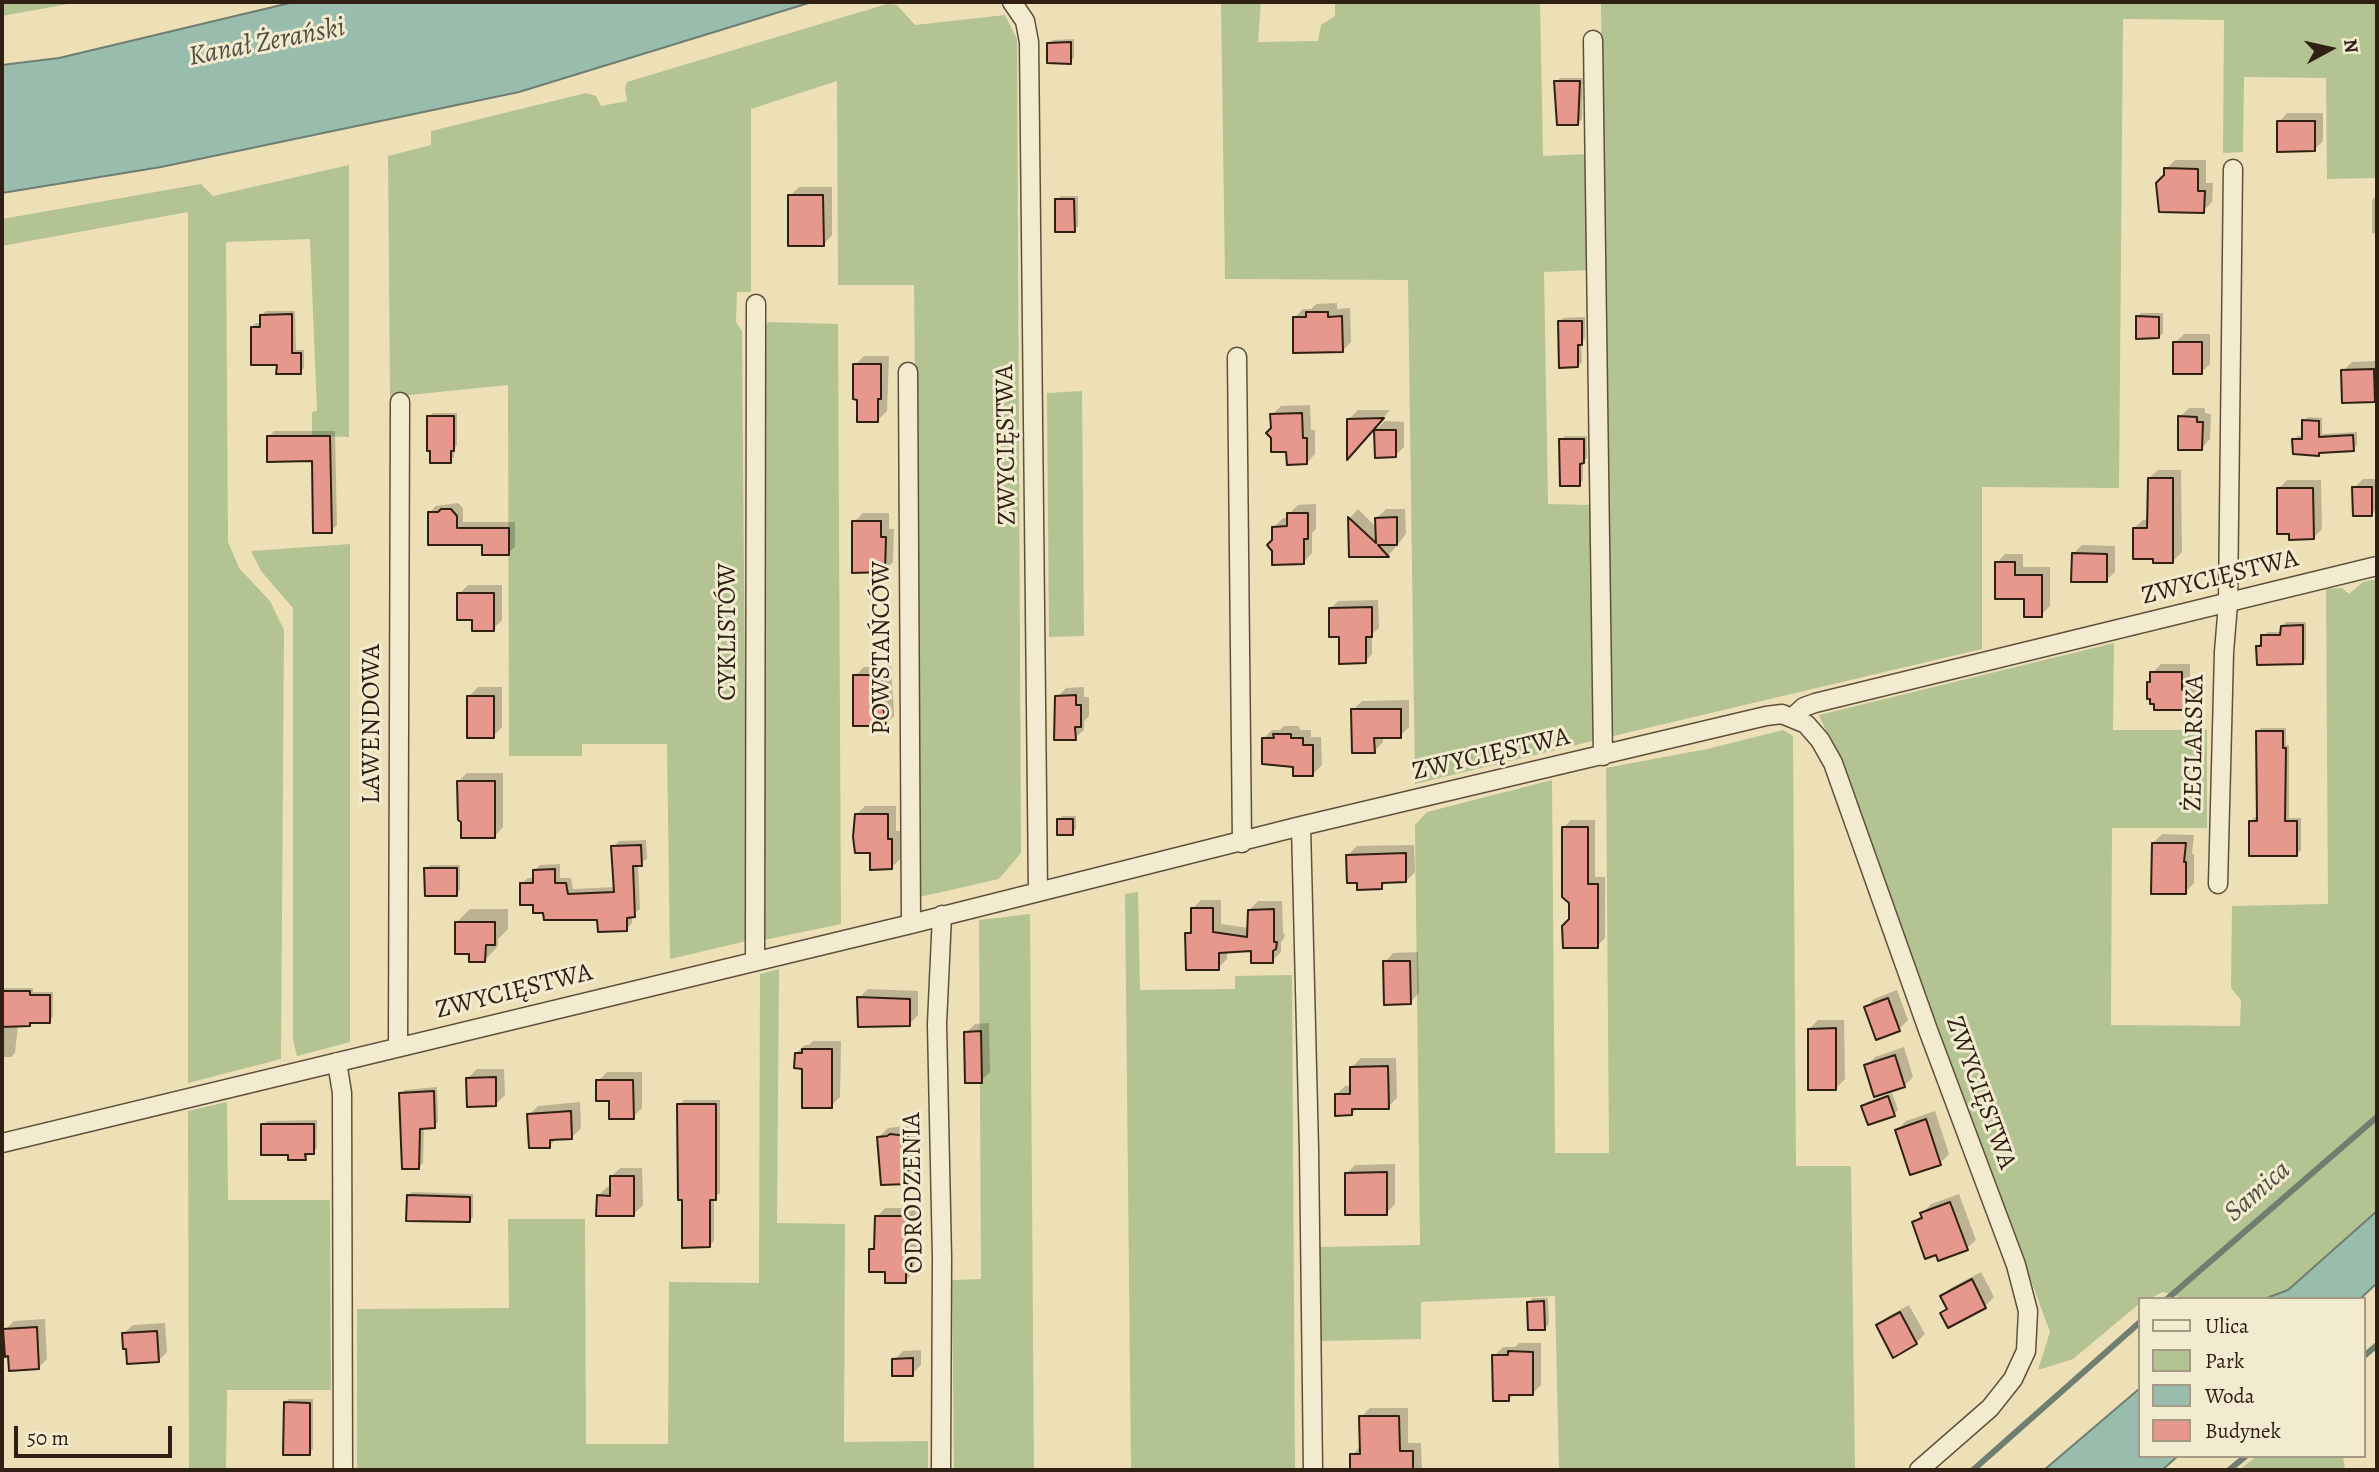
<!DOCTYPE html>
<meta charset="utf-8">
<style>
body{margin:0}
#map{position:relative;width:2379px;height:1472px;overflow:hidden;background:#ede0b7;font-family:Alegreya,serif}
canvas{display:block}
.frame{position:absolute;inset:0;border:4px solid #302014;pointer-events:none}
.legend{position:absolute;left:2138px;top:1297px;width:228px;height:161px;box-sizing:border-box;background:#f3ebd0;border:2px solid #a59a85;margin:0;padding:9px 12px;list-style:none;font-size:21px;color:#302014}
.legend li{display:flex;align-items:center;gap:14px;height:35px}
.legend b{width:35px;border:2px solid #a59a85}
.north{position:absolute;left:2295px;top:14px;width:70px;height:70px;-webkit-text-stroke:5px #f3ebd0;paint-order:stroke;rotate:82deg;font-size:19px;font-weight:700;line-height:28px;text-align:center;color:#302014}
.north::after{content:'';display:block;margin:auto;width:24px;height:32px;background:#302014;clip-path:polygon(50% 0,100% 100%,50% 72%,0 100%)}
.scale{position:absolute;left:14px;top:1426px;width:158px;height:32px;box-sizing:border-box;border:4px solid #302014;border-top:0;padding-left:9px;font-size:21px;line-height:24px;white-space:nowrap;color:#302014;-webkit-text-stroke:5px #f3ebd0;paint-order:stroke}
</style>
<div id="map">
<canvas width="2379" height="1472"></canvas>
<div class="frame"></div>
<ul class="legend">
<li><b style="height:9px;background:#f3ebd0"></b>Ulica</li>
<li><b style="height:19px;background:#b4c392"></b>Park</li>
<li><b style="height:19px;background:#99bdad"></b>Woda</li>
<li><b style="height:19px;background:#e5988b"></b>Budynek</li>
</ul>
<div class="north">N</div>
<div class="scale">50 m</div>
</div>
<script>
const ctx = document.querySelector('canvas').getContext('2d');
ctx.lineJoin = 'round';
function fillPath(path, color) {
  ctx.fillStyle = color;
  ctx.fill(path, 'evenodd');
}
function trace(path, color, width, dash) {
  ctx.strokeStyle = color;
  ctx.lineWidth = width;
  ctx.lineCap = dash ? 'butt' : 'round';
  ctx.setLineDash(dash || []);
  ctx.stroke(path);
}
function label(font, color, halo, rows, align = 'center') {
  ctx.font = font + ' Alegreya,serif';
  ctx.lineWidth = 6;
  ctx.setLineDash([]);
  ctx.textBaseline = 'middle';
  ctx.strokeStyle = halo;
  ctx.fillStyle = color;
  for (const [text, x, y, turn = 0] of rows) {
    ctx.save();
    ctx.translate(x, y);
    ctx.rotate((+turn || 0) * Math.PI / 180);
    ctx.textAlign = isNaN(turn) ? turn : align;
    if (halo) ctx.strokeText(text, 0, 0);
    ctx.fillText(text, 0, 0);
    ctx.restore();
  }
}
fillPath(new Path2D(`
 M2,2H80L2,16Z
 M1221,2H1261L1258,42L1318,41L1321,25L1335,16V2H1540L1543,156L1589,154L1590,270L1544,272L1548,504L1592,505L1593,741L1415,784L1408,280L1225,279Z
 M1601,2H2377V178L2327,179L2326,78L2244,77L2243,152L2223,153L2224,20L2123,19L2119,488L1982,487V649L1609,737Z
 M887,4L897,5L915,25L1005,15L1017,39L1021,853L999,879L920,897L914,285H838L837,81L751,109V292H737L736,322L742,331L747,941L670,959L667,744H582V756H509L508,385L390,397L388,156L431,145V131L586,93L596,96L601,106L627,101L625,88L627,82Z
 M349,165V437L312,436V412L317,411L310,239L226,242L228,542L239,568L270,601L284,630L281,1059L188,1083V212L2,246V219L201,184L213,196Z
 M769,322L838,324L841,924L764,940L762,329Z
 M1082,391L1084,636L1049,637L1047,393Z
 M350,544V1042L297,1056L293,1039V608L261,571L251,551Z
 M2377,579V1211L2288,1290L2264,1299H2186L2163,1292L2149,1299H2139V1304L2073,1359L2038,1370L2050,1332L1840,762L1819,715L2114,643L2113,730H2207V828H2112L2111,1025L2240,1026L2241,1000L2231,988L2232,906L2328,904L2326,589L2342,588L2349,594L2363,582Z
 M1783,730L1793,736L1796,1166H1851L1855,1470H1559L1555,1296L1421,1302V1339L1320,1341L1319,1247L1420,1245L1415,825L1427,812L1552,780L1555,1153H1609L1606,768L1707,749Z
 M1138,892L1140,990L1235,989V976L1292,975L1295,1470H1131L1125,894Z
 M1030,914L1034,1470H954L952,1280L981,1279L979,920Z
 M779,969L777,1223L845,1224L844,1442L928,1441V1470H357V1309L509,1308L508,1219H585L586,1444H668L669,1282L759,1283L760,974Z
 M227,1102L228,1200H330L331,1390H227L226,1470H189L188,1111Z
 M2257,1456H2343L2345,1470H2239Z`), '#b4c392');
const water = new Path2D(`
 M294,2H812L519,92L161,167L2,193V65L59,58Z
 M2377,1211V1283L2360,1299H2264L2288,1290Z
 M2139,1389V1456H2178L2162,1470H2044Z`);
fillPath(water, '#99bdad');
trace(water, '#6f7e70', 2);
fillPath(new Path2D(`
 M1074,39V58L1070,62L1049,44L1053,40Z
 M1560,78H1583L1582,119L1578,123L1556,82Z
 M2287,113H2323V141L2314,150L2279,122Z
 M2175,160H2206V183H2213L2212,202L2203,211L2166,175V169Z
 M799,187H832V235L824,244L790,196Z
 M2377,195V234L2372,233V200Z
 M1061,196H1078V226L1074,230L1057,200Z
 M1337,303V309L1350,308L1351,342L1342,351L1294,318L1303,309H1311L1316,304Z
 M266,311H295L296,350H304V368L300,372L252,327L256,323H262V315Z
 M2141,313H2163V333L2159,337L2137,317Z
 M1585,317V339L1581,343L1582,362L1578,366L1559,322L1563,318Z
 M2184,334H2210V364L2201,372L2175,343Z
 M864,356H889L887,411L878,420L855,365Z
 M2377,361V397L2374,400L2343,371L2352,362Z
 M1310,405L1311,430H1315V454L1307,463L1272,428V415L1281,406Z
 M2189,408H2205V413L2211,414L2210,439L2202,448L2180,417Z
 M1358,410H1390L1356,449L1349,419Z
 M433,413H457V445L454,449V457L450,461L429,417Z
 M2308,417L2322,418V434L2357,432V445L2353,449L2321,451L2318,454L2294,440L2298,436H2303L2304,421Z
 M1385,421L1404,422V447L1395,456H1376V427L1378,428Z
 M274,431H335L337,525L331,531L314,460L269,437Z
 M1565,436H1587V458L1583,461V480L1579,484L1561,440Z
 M2158,470H2181L2182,552L2173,561L2134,528L2143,520H2149V478Z
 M2363,479H2377V508L2372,514L2354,488Z
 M2287,480H2321L2322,529L2313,538L2278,489Z
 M458,503L463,508V522H515V547L508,553L429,513L436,506Z
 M1316,504V529L1312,533V553L1304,562L1274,527L1283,518H1289V514L1298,505Z
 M1358,509L1377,528V518L1386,509H1405L1406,534L1389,555L1351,556L1350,518Z
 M863,513H889V529H894L893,562L884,571L854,522Z
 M2082,545L2115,546V572L2106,580L2073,554Z
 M2005,554H2023V567H2050V606L2041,615L1997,563Z
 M468,585H502V620L493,629L474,618L459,594Z
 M1378,600L1379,628L1372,634V654L1365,662L1340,635L1331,608L1338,601Z
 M2286,622H2306V659L2302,663L2258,646L2267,632H2282V626Z
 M2161,664H2190V682H2198V699L2189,708L2152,680V673Z
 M891,666L894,716L885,724L855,676L864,667Z
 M478,687H502V727L493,736L469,696Z
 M1084,687V697H1089V716L1084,721V730L1075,738L1057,697L1066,688Z
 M1409,700V727L1400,736H1383V742L1374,751L1353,710L1362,701Z
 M1284,726H1299L1300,730H1311V737H1321L1322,765L1313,774L1294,765L1263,739L1272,730H1280Z
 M2261,728H2286V745H2289V818H2301V850L2297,854L2251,821L2255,817H2259L2257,732Z
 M467,773H503V827L495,836L458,782Z
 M865,806H896V831H900V859L891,868L872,851L856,815Z
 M1062,816H1076V829L1072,833L1059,820Z
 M1571,820H1595V877H1605V938L1597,946L1571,920L1563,828Z
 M2162,834L2194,835L2192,854H2194V883L2185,892L2153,843Z
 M646,840L647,859L638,864L640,909L632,915V923L627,929L599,918L545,911L535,903L522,883L528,878H535V870L540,865L560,864V878H571L573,889L615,887L613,847L619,841Z
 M1414,845L1415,872L1406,881H1388L1381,887L1348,855L1357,846Z
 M430,865H460V890L456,894L426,869Z
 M1201,900H1221V924L1249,928V910L1258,901H1282L1283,933L1285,934L1284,938L1281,942V952L1272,961L1253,949L1227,950V959L1218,968L1187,934L1192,928V909Z
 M470,909H508V929L498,939V946L485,960L471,953L456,923Z
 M1418,952L1419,993L1410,1002L1385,962L1393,953Z
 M5,988H33V992H53V1017L49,1021H33L29,1025H18L15,1053L11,1057H2V992Z
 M868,989L918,991V1015L909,1024L859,998Z
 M1897,990L1908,1020L1899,1029L1866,1008L1874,999Z
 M1818,1020H1844L1845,1079L1836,1088L1809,1029Z
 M989,1023L990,1072L981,1081L966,1033L975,1024Z
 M813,1041H841L840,1097L831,1106L796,1053L805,1045H809Z
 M1904,1047L1913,1077L1904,1086L1866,1066L1875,1057Z
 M1361,1058H1396L1397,1098L1388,1107H1358L1352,1114L1336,1095L1345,1086H1352V1067Z
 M477,1069H504L505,1095L496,1104L468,1078Z
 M607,1072H642V1108L633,1117L598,1081Z
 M437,1087L438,1122L434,1126L424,1127L423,1163L419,1167L401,1094L405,1090Z
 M1892,1093L1898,1110L1894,1114L1863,1106L1867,1102Z
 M684,1100H720V1193L714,1198V1241L709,1246L679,1105Z
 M580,1102L581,1128L572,1137L558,1138L549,1146L529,1115L538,1106Z
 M1935,1111L1949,1154L1940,1163L1897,1130L1906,1121Z
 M317,1120V1148L305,1158L290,1153L263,1125L267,1121Z
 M906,1126L909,1128H916V1174L907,1183L879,1137L888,1128Z
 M1395,1164V1204L1386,1213L1346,1174L1355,1165Z
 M620,1168H642L643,1205L634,1214L598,1196L607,1187H611V1177Z
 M412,1192L473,1194V1217L469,1221L408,1196Z
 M1959,1194L1976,1240L1967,1248L1914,1223L1931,1204Z
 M885,1208H920V1225L911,1235L920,1244V1257L914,1264V1272L905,1281L870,1250L876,1244L877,1217Z
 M1981,1272L1994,1297L1985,1306L1942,1313L1948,1307L1942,1296L1951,1288Z
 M1533,1298H1548L1549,1324L1545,1328L1529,1302Z
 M1909,1305L1925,1334L1916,1343L1878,1326L1887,1317Z
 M45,1319L47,1359L39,1367L5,1330L14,1321Z
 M165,1323L167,1352L158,1361L124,1333L133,1325Z
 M1519,1343H1541V1385L1532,1394H1514L1508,1400L1494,1356L1503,1347H1515Z
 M921,1350V1365L912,1374L894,1360L903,1351Z
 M289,1399H313V1449L309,1453L285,1403Z
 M1370,1408H1408V1443H1421L1422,1470H1352V1455L1362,1445L1361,1417Z`), '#0003');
trace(new Path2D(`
 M2167,1299L2377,1117
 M2363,1357L2377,1345
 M1973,1470L2139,1323
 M2229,1470L2246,1456`), '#6f7e70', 6);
const building = new Path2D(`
 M1071,42V64L1047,63V43Z
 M1554,81H1580L1578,125H1557Z
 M2277,121H2315V151L2277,152Z
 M2164,168L2198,169V191H2205L2204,213L2159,212L2156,183L2164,175Z
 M788,195H823L824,246H788Z
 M1055,199H1074L1075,232H1055Z
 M1306,312H1328V317L1342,316L1343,352L1293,353V317H1306Z
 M292,314V353H301V374H276L277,365H251V327H260V315Z
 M2136,316L2159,317V338L2136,339Z
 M1558,321H1582V345H1578V367L1559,368Z
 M2173,342H2202V374H2173Z
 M853,364H881V399H878V422H857V400L853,399Z
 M2374,369L2375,402L2342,403L2341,370Z
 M1302,413L1303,438H1307V464L1287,465L1286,452H1271V438L1266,433L1271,428L1270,414Z
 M427,416H454V451H451V463H430V451H427Z
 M2178,416L2197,417V422H2203L2202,450H2178Z
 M1384,418L1347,460V419Z
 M2302,420L2319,421V437L2353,435L2354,451L2319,453V456L2293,454L2292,439H2302Z
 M1374,430H1396V457L1375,458Z
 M267,436H330L332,533H313L312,461L267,462Z
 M1559,439H1584V463L1580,464V486H1560Z
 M2148,478H2173V563H2153V559H2133V528H2147Z
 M2352,487H2372V516H2353Z
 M2277,488H2313L2314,539L2289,540V534H2277Z
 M441,509H451L457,516V528H509V555H482V545H428V512H438Z
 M1287,513H1308V539H1304V564L1272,565V551L1267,545L1272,540V527L1287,526Z
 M1348,517L1376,543L1375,518L1397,517V545H1378L1389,557H1349Z
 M852,521H881V537H886L885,572L852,573Z
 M2072,553L2107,554V582H2071Z
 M1995,562H2015V575H2042V617H2024V599H1995Z
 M457,593H494V631H472V620H457Z
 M1372,607V637H1366V663L1339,664V637H1329V608Z
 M2303,625V664L2257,665L2256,646H2261V635H2280L2281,626Z
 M2150,672H2182V690H2189V710H2154V704H2150V699H2147V682H2150Z
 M853,675H882V700L886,726H853Z
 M1076,695V705H1081V727H1075L1076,740H1054L1055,696Z
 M467,696H494V738H467Z
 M1351,709H1401V738H1374L1375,753H1352Z
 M2256,731H2283V748H2286L2285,821H2297V856H2249V821H2257Z
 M1273,734H1291V738H1303V745H1313V776H1293V767L1262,764V738H1274Z
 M457,781H495V838H461V822L458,820Z
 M855,814H888V839H892V869L870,870V853H855L853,837Z
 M1057,819H1073V835H1057Z
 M1562,827H1588V884H1598V948H1563L1562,926L1569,919V903L1562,897Z
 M2152,843H2186L2184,862H2186V894H2151Z
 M641,845L642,866H633L635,917L627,918V931L598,932L597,920H544L543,913H533V905H520V883H533V870L555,869V883H566L568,894L614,892L611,846Z
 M1406,853V882L1382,883V889L1357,890V883H1347L1346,855Z
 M424,868H457V896H425Z
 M1191,908H1213V932L1247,937L1248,910L1274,909V942H1277L1276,949L1273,951V963H1251V951L1219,953V970H1186L1185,933H1191Z
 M455,922H495V945H486L485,962H469V954H455Z
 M1383,961H1410L1411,1004L1384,1005Z
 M2,991H30V995H50V1023H30V1026L2,1027Z
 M857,997L910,999V1026L858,1027Z
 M1888,998L1900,1031L1876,1040L1864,1007Z
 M1836,1028V1090H1808V1029Z
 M981,1031L982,1083H965L964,1032Z
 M802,1049H832V1108H802V1069L794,1068L795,1053H802Z
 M1895,1055L1905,1087L1874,1097L1864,1065Z
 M1388,1066L1389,1109H1352V1115L1335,1116V1094H1350V1067Z
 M496,1077V1106L467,1107L466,1078Z
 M596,1080H633L634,1119H609V1101H596Z
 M434,1091L435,1128L420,1129L419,1169H402L399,1093Z
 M1888,1096L1895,1116L1868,1125L1861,1106Z
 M677,1104H716V1200H710V1247L682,1248V1200H678Z
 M571,1111L572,1139L550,1140V1148H529L527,1114Z
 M1926,1119L1941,1165L1910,1175L1895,1130Z
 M261,1124H314V1154H305L306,1160H288V1155H261Z
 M890,1134L908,1136V1184L881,1185L877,1137L887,1136Z
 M1387,1172V1215H1345V1173Z
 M610,1176H634V1216H596L597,1195L610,1196Z
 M407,1195L470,1197V1222L406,1221Z
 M1950,1202L1968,1250L1938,1261L1936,1255L1925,1259L1912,1222L1922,1218L1920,1213Z
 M875,1216H912V1235L903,1244L912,1253L911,1268L906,1274V1283H885V1272H869V1249H874Z
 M1972,1279L1986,1308L1948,1328L1940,1313L1947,1309L1940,1296Z
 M1544,1301L1545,1330H1528L1527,1302Z
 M1900,1312L1917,1344L1893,1358L1876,1325Z
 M37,1327L39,1369L9,1371L8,1356L5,1357L3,1329Z
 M157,1331L159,1362L127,1364L126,1349H123L122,1333Z
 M1508,1351L1533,1352V1395H1509V1401H1493L1492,1355H1508Z
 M913,1358V1376H892V1359Z
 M284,1402L310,1403V1455H283Z
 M1359,1416H1399L1400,1451H1413V1470H1350V1454H1360Z`);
fillPath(building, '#e5988b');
trace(building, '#302014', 2);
const minor = new Path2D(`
 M1012,2L1025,21L1029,42L1038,892
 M1593,40L1603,756
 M1237,357L1242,843
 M908,372L911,924
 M1793,717L1804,707L1815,703L2377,566
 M1301,826L1309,1149L1313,1470
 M2218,884L2224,652L2228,604L2233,169
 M755,960L756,304
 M398,1047L400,402
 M337,1062L342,1093L343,1470
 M2,1143L911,924L1301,826L1766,716L1782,714L1806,724L1820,740L1833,763L1928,1030L2016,1265L2028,1311L2026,1351L2013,1379L1990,1408L1919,1470
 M941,1470L942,1258L937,1024L942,915`);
trace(minor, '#5f503d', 21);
trace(minor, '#f3ebd0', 18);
label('26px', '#302014', '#f3ebd0', [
 ["ZWYCIĘSTWA",1007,445,-91],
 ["ZWYCIĘSTWA",2220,578,-14],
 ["CYKLISTÓW",729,632,-90],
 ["POWSTAŃCÓW",883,648,-90],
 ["LAWENDOWA",373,724,-90],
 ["ŻEGLARSKA",2195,743,-89],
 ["ZWYCIĘSTWA",1491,755,-13],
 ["ZWYCIĘSTWA",514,992,-14],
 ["ZWYCIĘSTWA",1980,1093,70],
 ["ODRODZENIA",914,1193,-91]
]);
label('italic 28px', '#504f42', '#f3ebd0', [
 ["Kanał Żerański",267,43,-11],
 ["Samica",2258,1192,-41]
]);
</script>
